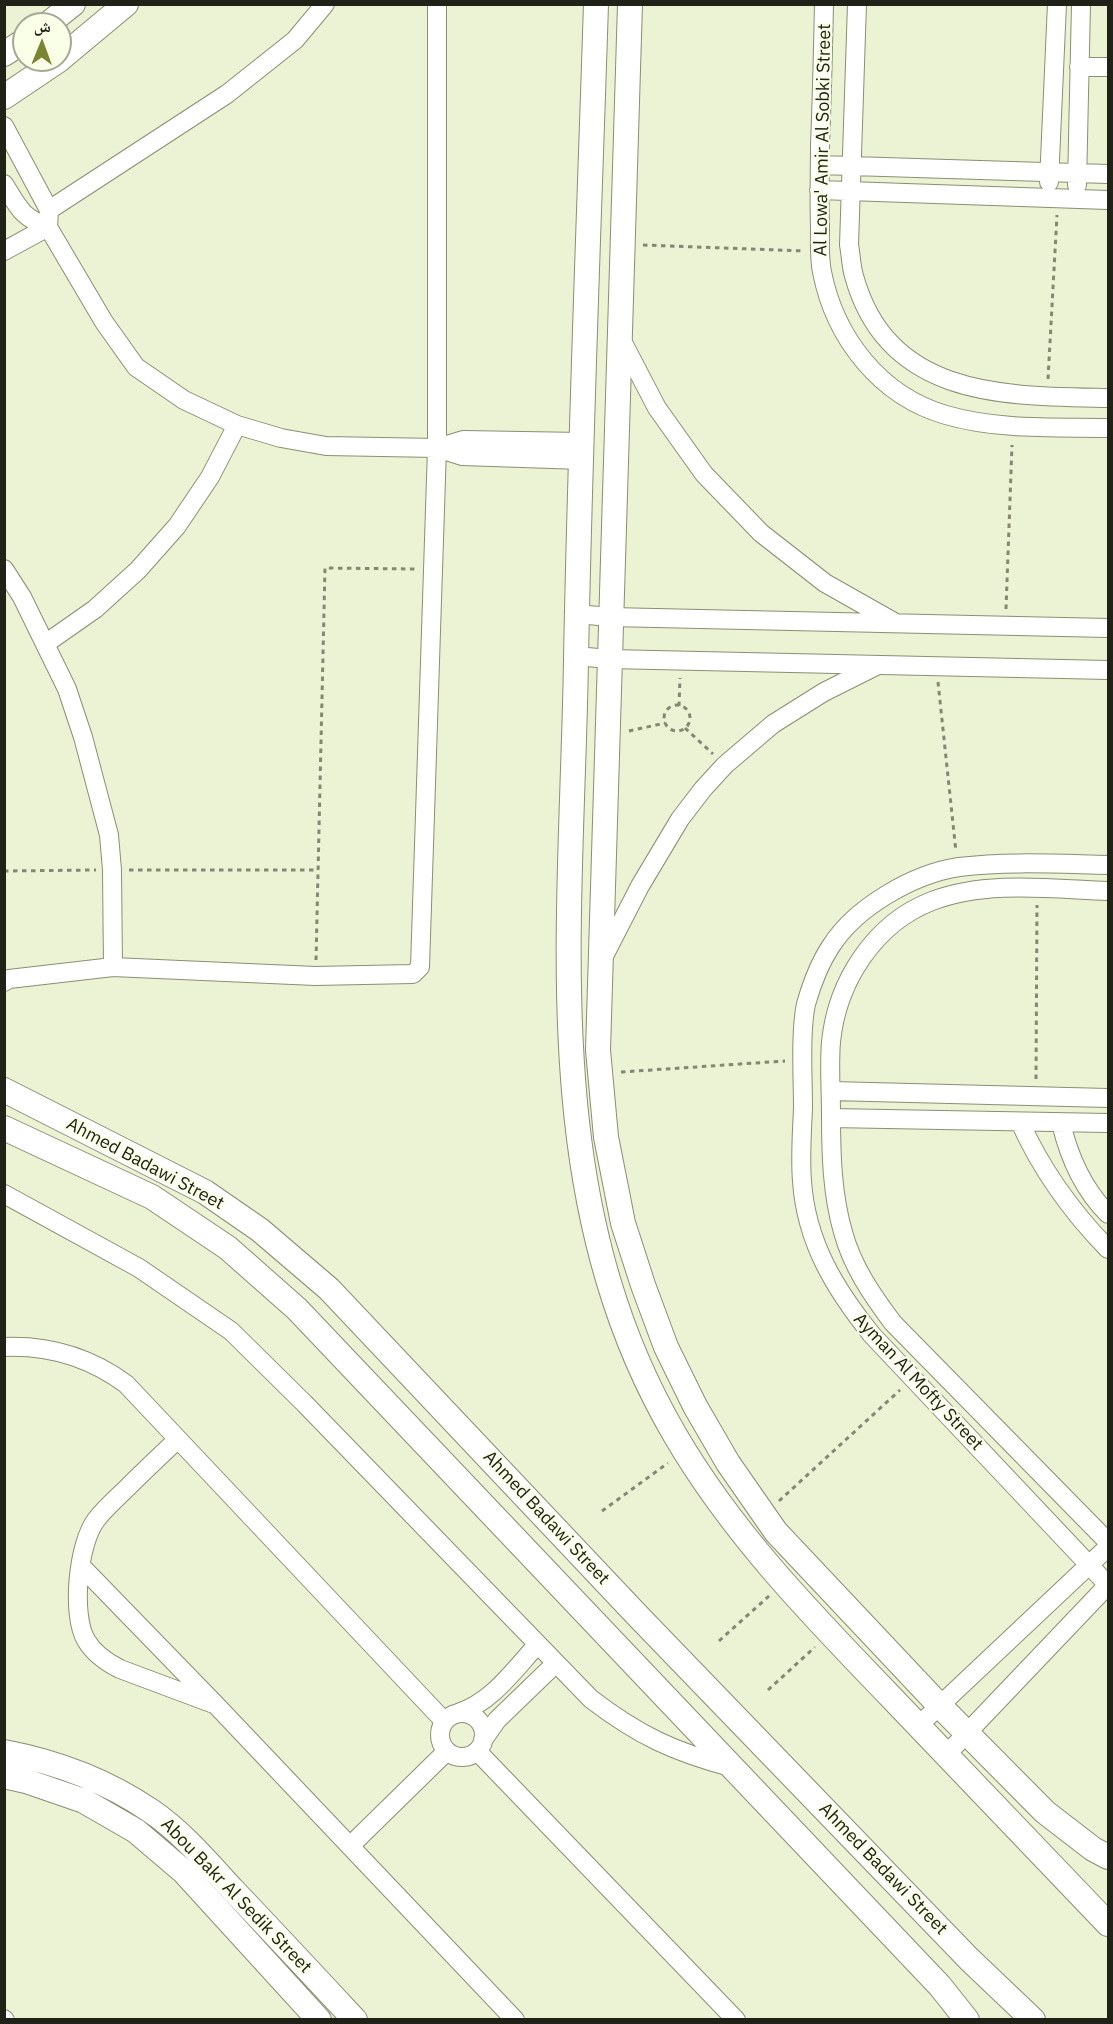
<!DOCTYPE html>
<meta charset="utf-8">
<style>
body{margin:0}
#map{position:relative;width:1113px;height:2024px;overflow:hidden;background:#ecf2d4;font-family:"IBM Plex Sans","Noto Naskh Arabic",sans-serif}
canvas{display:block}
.frame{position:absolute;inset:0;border:6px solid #202217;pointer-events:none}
.north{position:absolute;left:12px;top:12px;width:60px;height:60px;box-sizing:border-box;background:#faffe7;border:2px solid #a3a794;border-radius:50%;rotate:1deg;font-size:16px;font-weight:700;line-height:24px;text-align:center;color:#202217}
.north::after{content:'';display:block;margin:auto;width:21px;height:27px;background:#798532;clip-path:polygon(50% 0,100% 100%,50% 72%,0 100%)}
</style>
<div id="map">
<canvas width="1113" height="2024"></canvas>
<div class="frame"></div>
<div class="north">ش</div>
</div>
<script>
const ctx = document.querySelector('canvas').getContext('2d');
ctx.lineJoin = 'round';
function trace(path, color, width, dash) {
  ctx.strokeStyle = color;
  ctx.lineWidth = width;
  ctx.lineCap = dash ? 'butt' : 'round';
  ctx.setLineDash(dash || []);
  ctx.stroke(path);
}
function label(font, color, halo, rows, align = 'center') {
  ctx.font = font + ' "IBM Plex Sans",sans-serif';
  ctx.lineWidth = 4.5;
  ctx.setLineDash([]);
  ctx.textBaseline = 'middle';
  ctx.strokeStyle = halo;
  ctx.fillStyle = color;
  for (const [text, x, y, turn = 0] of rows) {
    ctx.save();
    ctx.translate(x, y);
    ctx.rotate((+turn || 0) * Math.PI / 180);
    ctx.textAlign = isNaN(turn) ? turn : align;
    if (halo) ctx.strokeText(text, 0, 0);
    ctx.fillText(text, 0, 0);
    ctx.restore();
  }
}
const minor = new Path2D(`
 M824,4C823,51 822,98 820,145C820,172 819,200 820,227C820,241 819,258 822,272C835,338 880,396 946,415C997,430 1055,427 1108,428
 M857,4L849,245C851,255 851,266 854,276C888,399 1006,396 1108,398
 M1079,67H1108
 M4,126L49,210L48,227C21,217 19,208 4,184
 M820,165L1108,174
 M1049,182L1057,4
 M1077,185L1081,4
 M819,190L1108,200
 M49,210L227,94L295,40L325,4
 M4,251L48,227L104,322L136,367L184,400L237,425L281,438L326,446L437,448L463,440L582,442
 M620,337L657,408L704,474L761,533L825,583L894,622
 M437,448L462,456L582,460
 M4,569L22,597L67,689L83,737L109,835L112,870L113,967
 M577,614L610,617L1108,628
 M45,644L95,609L138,570L177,526L210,477L237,425
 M576,656L609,659L1108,670
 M1108,865C1059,864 1008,861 959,867C913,874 856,907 831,946C819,964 812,983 806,1004C800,1032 803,1079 803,1108C802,1132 800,1157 802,1181C806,1242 835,1289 872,1335L1108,1585
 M1108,891C1052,889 987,880 932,901C875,923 837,981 831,1042C829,1065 831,1091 831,1114C831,1154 832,1194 843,1232C852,1266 872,1295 893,1323L1108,1542
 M603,958L640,886L680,819L703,789L725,765L773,724L824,692L878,665
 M4,982L9,979L113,967L315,976L413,974L420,967L437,448V4
 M831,1091L1108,1098
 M831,1118L1108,1123
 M1020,1122C1042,1171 1071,1211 1108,1249
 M1061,1123C1069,1157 1083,1189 1108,1214
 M4,1194L139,1268L231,1331L304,1403L591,1699C638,1735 674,1752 731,1767
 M4,1347C50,1345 89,1357 126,1384L444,1721
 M178,1439C161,1455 144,1471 128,1487C117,1498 105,1508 96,1520C78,1544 71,1614 86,1640C94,1654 106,1662 120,1669L211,1703
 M81,1566L215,1704L515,2020
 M440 1735a22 22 0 1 1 44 0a22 22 0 1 1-44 0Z
 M458,1713C492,1702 514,1670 537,1645
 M918,1726L1108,1547
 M483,1740L497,1720L555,1664
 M477,1751L736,2020
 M946,1755L1108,1585
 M350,1846L447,1751
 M4,2019L5,2020`);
const tertiary = new Path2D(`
 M596,4C589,223 580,441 576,660C572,923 535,1196 675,1435C732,1533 811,1614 889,1695C962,1772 1035,1848 1108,1924
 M630,4L598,1050L606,1137L623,1223L643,1285L666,1347L695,1406L728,1463L776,1532L939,1705L1045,1812L1093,1849L1108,1857
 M48,24L73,4
 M4,54L24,41
 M60,59L126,4
 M4,97L59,60
 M4,1090L205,1192L260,1230L329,1289L637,1615L969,1959L1033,2020
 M4,1128L152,1197L228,1248L297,1309L940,1986L967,2020
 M4,1752C57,1762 107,1781 151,1811C182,1832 208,1863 233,1890C274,1933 314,1976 355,2020
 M4,1776L26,1781L84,1801L136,1831L183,1871L319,2020`);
trace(minor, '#898f73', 20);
trace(tertiary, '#898f73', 26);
trace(new Path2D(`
 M643,245L804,251
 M1048,379L1057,215
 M1006,609L1012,445
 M938,682L956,852
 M664 718a13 13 0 1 1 26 0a13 13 0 1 1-26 0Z
 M679,706L680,678
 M685,728L713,754
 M629,731L665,723
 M129,870H318
 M4,871L96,870
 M316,960L325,568L416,569
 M621,1072L785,1061
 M1036,1079L1037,905
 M779,1501L900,1390
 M602,1511L668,1463
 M719,1641L769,1596
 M768,1690L815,1647`), '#838773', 3, [4.5, 4.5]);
trace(minor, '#fff', 18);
trace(tertiary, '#fff', 24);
label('18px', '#202217', '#faffe7', [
 ["Al Lowa' Amir Al Sobki Street",823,140,-89],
 ["Ahmed Badawi Street",145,1164,28],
 ["Ayman Al Mofty Street",918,1382,47],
 ["Ahmed Badawi Street",546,1518,47],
 ["Ahmed Badawi Street",883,1869,46],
 ["Abou Bakr Al Sedik Street",236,1896,46]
]);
</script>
